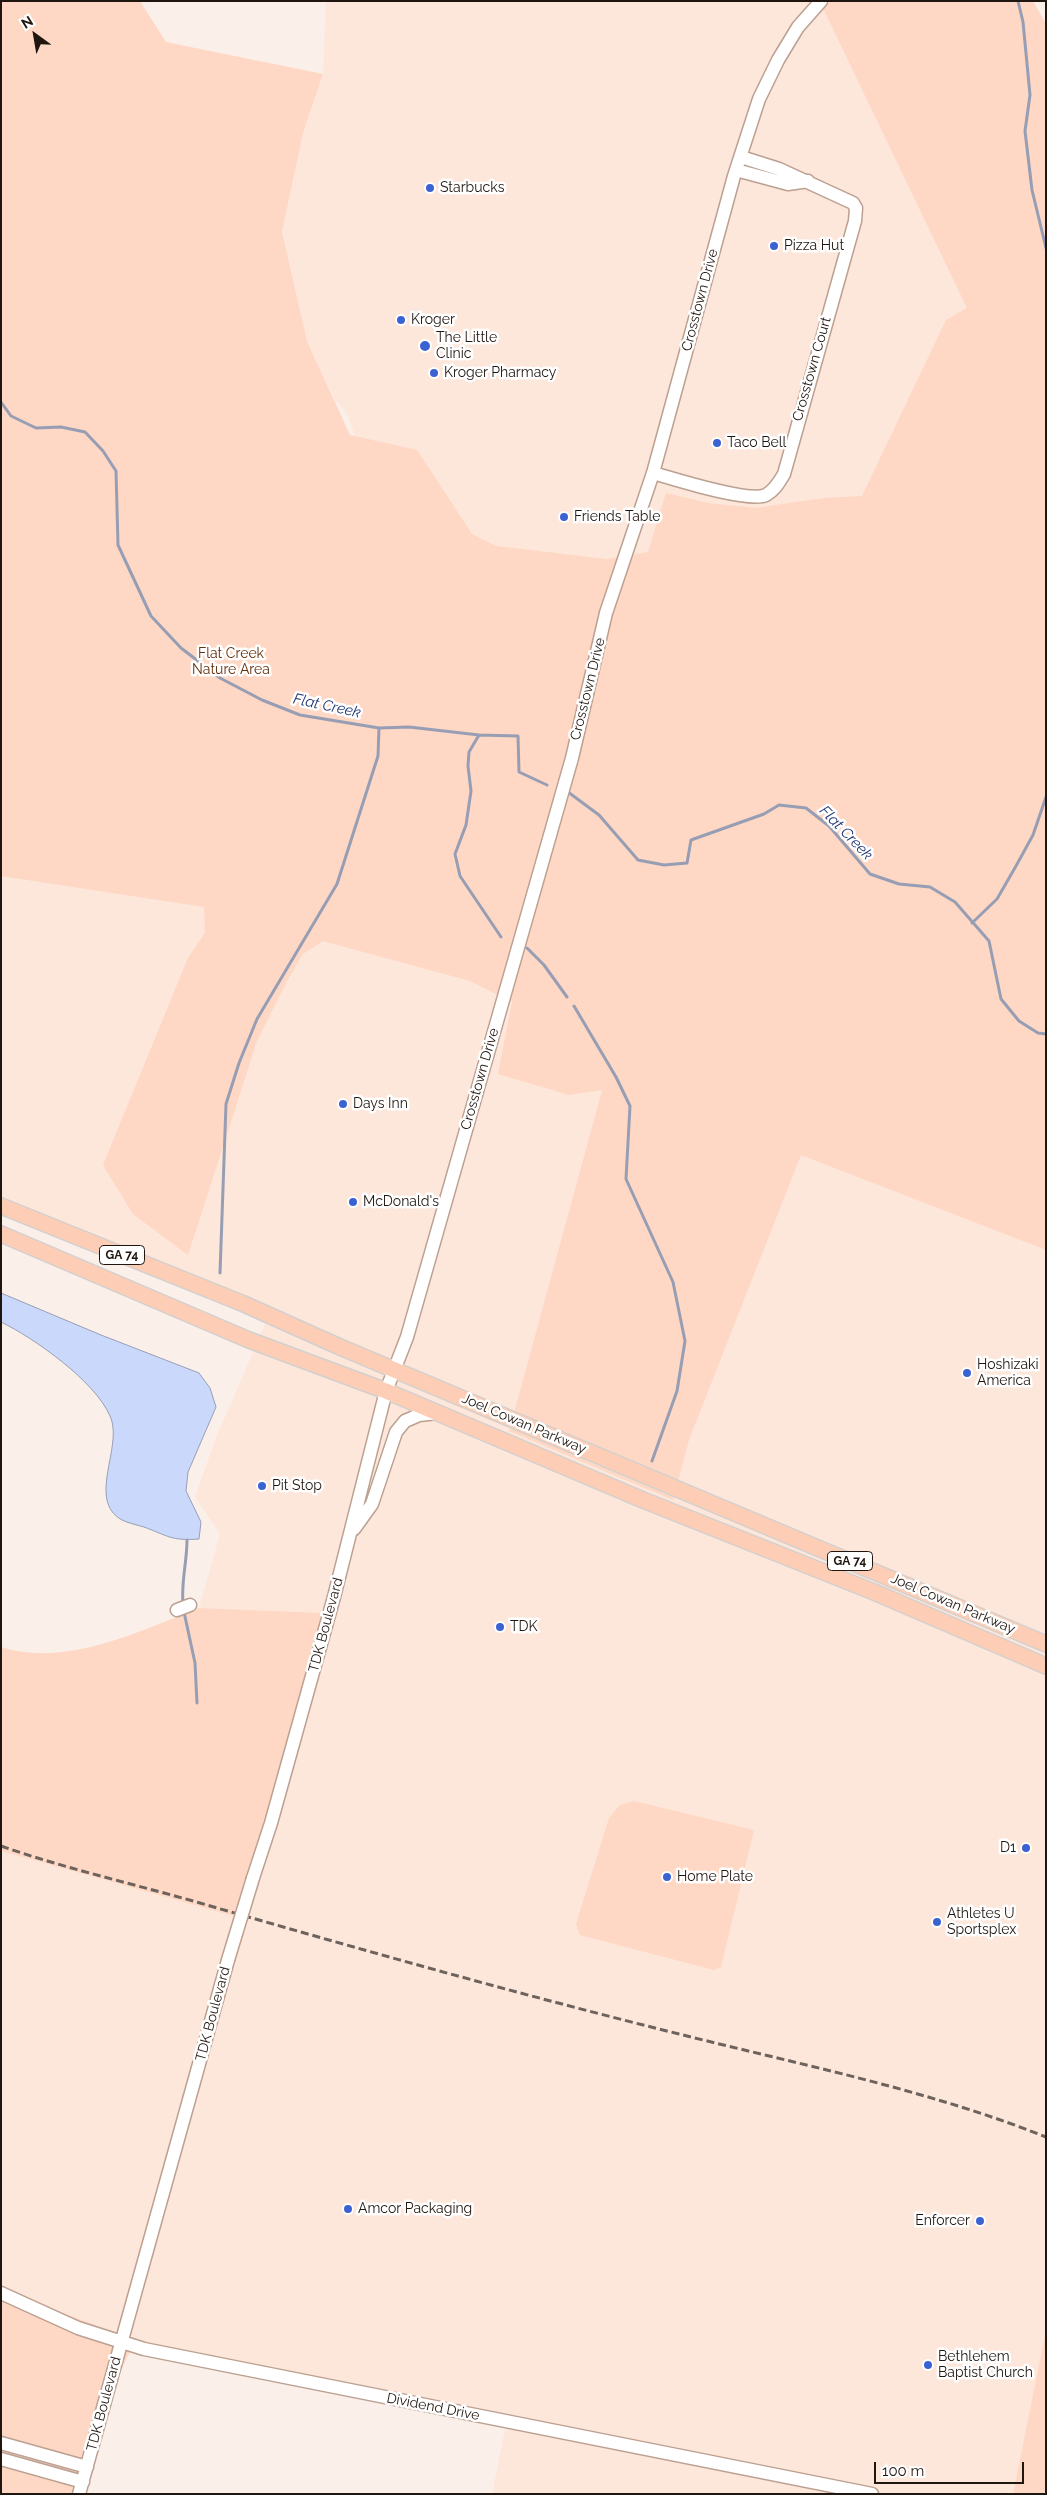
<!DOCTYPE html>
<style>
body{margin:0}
#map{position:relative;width:1047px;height:2495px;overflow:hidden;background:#fbefe9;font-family:Raleway,sans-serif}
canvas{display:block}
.frame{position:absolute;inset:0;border:2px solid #201610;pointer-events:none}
.north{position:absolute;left:10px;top:10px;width:50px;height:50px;-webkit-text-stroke:4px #fff;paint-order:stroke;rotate:328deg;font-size:14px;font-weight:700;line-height:20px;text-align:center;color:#201610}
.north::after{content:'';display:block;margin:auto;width:18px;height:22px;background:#201610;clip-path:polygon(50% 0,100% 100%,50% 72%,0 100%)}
.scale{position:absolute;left:874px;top:2462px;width:150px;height:22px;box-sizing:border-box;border:2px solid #201610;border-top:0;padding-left:6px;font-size:15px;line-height:18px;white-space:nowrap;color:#201610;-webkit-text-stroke:4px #fff;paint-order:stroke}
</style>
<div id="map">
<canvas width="1047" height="2495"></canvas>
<div class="frame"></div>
<div class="north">N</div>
<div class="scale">100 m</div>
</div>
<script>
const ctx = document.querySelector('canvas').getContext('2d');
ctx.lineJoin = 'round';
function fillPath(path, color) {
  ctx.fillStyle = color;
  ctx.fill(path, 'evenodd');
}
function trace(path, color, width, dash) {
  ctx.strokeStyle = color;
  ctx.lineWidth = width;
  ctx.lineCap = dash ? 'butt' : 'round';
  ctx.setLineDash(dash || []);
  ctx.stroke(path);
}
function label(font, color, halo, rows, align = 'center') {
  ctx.font = font + ' Raleway,sans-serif';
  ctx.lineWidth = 5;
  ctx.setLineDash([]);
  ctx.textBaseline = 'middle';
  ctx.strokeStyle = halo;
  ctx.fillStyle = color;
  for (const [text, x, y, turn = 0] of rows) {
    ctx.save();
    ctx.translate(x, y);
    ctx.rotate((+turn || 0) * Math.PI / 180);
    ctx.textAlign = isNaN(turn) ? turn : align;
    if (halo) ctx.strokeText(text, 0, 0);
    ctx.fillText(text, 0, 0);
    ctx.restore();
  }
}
fillPath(new Path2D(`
 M326,1H827L987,349L877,511L613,610L369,478L347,413L335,400L307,341L278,211L323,74Z
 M1,861L305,904L622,1016L509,1431L672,1499L689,1440L801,1154L1046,1250V2330L1013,2494H492L508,2415L136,2340L1,2290V1851L241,1918L324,1613L199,1608L220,1534L195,1497L216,1438L267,1320L1,1210Z`), '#fde6da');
fillPath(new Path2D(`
 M1,1H140L166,42L323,74L303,133L282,231L307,341L350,435L417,450L472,534L496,546L607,559L648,552L666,493L708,503L755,508L824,498L862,496L946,320L967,308L822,6L827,1H1033L1046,24V1250L801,1155L689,1440L673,1500L509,1431L602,1090L569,1095L498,1074L512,1002L470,981L323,941L303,954L287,981L257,1041L188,1255L133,1214L103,1165L188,958L205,933L204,907L1,876Z
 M199,1608L324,1613L241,1918L1,1851V1647C65,1668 140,1631 199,1608Z
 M634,1801L754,1830L721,1967L714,1970L580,1935L576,1924L609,1818L620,1805Z
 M1,2290L136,2340L85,2442L73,2494H1Z
 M1046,2330V2494H1013Z`), '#fed8c4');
const water = new Path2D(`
 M1,1293L101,1335L199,1373L210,1388L216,1407L188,1472L186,1491L201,1522L199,1539C171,1541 168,1536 144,1527C137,1525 128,1523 122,1520C86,1500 124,1446 110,1416C95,1381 34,1338 1,1322Z`);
fillPath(water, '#cad9fb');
trace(water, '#979eb4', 1);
trace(new Path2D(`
 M1018,1L1023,22L1030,95L1025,131L1032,190L1046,248
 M1,402L11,416L36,428L61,427L85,432L103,451L116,471L118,545L151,616L181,648L220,678L262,700L300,715L379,728L409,727L479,735L518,736L519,772L547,785
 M479,735L469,752L468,766L471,791L466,825L455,854L460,876L501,937
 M568,792L599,815L638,860L664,865L687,863L691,840L764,814L779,805L806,808L829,826L870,874L899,884L930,887L955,902L989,941L1001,999L1019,1021L1038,1033L1046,1034
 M972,923L997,899L1016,866L1033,835L1046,797
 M527,948L544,965L567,997
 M574,1006L616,1077L630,1106L626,1179L673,1282L685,1341L677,1391L652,1461
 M220,1273L226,1104L239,1063L257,1019L337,884L378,756L379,728
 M183,1603C181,1582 187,1562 187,1540
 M184,1612L195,1663L197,1703`), '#979eb4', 3);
const minor = new Path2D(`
 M736,170L788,184L808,181
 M653,473C674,479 749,503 766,495C775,490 779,482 784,474L855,221L856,208L853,203L779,169L741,157
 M354,1529L372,1504L396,1432L405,1421L419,1415L437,1413
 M177,1610L190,1605
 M253,1878L271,1823L334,1597L386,1391L407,1337L572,758L606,613L653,473L734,176L759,99L778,60L798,27L821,1
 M1,2293L78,2328L144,2349L872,2494
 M1,2443L87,2467
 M1,2459L83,2482
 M79,2494L228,1960`);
const major = new Path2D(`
 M1,1206L244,1304L340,1347L1046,1644
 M1,1234L249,1340L386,1391L643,1500L874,1592L1046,1666`);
trace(minor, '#bca091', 15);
trace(major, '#d2d0cf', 18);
trace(minor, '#fff', 12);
trace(major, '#fdceb5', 15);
trace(new Path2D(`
 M1,1846C67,1869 134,1884 200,1903C359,1949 518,1994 679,2034C802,2065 928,2090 1046,2137`), '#6d625c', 3, [8, 4]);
const minorBridge = new Path2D(`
 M228,1960L253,1878`);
trace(minorBridge, '#bca091', 15, []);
trace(minorBridge, '#fff', 12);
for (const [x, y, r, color] of [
 [430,188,5,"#3b62d3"],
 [774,246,5,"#3b62d3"],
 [401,320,5,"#3b62d3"],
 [425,346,6,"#3b62d3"],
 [434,373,5,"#3b62d3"],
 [717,443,5,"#3b62d3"],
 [564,517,5,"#3b62d3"],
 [343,1104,5,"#3b62d3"],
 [353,1202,5,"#3b62d3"],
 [967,1373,5,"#3b62d3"],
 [262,1486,5,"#3b62d3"],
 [500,1627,5,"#3b62d3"],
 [1026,1848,5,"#3b62d3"],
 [667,1877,5,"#3b62d3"],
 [937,1922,5,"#3b62d3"],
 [348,2209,5,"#3b62d3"],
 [980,2221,5,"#3b62d3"],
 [928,2365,5,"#3b62d3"]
]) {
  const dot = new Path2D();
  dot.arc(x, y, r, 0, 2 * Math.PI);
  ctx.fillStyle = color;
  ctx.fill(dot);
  trace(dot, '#fff', 2);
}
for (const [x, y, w] of [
 [122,1255,45],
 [850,1561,45]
]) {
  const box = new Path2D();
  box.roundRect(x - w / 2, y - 9.5, w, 19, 4);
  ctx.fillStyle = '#fff';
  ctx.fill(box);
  trace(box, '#201610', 1);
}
label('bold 12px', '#201610', null, [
 ["GA 74",122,1255],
 ["GA 74",850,1561]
]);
label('14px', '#201610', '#fff', [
 ["Starbucks",440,188],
 ["Pizza Hut",784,246],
 ["Kroger",411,320],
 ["The Little",436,338],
 ["Clinic",436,354],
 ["Kroger Pharmacy",444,373],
 ["Taco Bell",727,443],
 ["Friends Table",574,517],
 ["Days Inn",353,1104],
 ["McDonald's",363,1202],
 ["Hoshizaki",977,1365],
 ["America",977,1381],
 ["Pit Stop",272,1486],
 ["TDK",510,1627],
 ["D1",1016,1848,"right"],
 ["Home Plate",677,1877],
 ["Athletes U",947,1914],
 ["Sportsplex",947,1930],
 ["Amcor Packaging",358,2209],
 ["Enforcer",970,2221,"right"],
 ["Bethlehem",938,2357],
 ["Baptist Church",938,2373]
], 'left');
label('14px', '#201610', '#fff', [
 ["Crosstown Drive",700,300,-75],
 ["Crosstown Court",812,369,-74],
 ["Crosstown Drive",588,689,-76],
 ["Crosstown Drive",480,1079,-74],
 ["Joel Cowan Parkway",524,1424,23],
 ["Joel Cowan Parkway",953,1604,23],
 ["TDK Boulevard",326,1625,-75],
 ["TDK Boulevard",213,2014,-75],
 ["TDK Boulevard",104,2404,-75],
 ["Dividend Drive",433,2407,11]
]);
label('14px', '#642f0a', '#fff', [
 ["Flat Creek",231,654],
 ["Nature Area",231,670]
]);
label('italic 15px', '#203676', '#fff', [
 ["Flat Creek",327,706,12],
 ["Flat Creek",846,833,46]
]);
</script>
